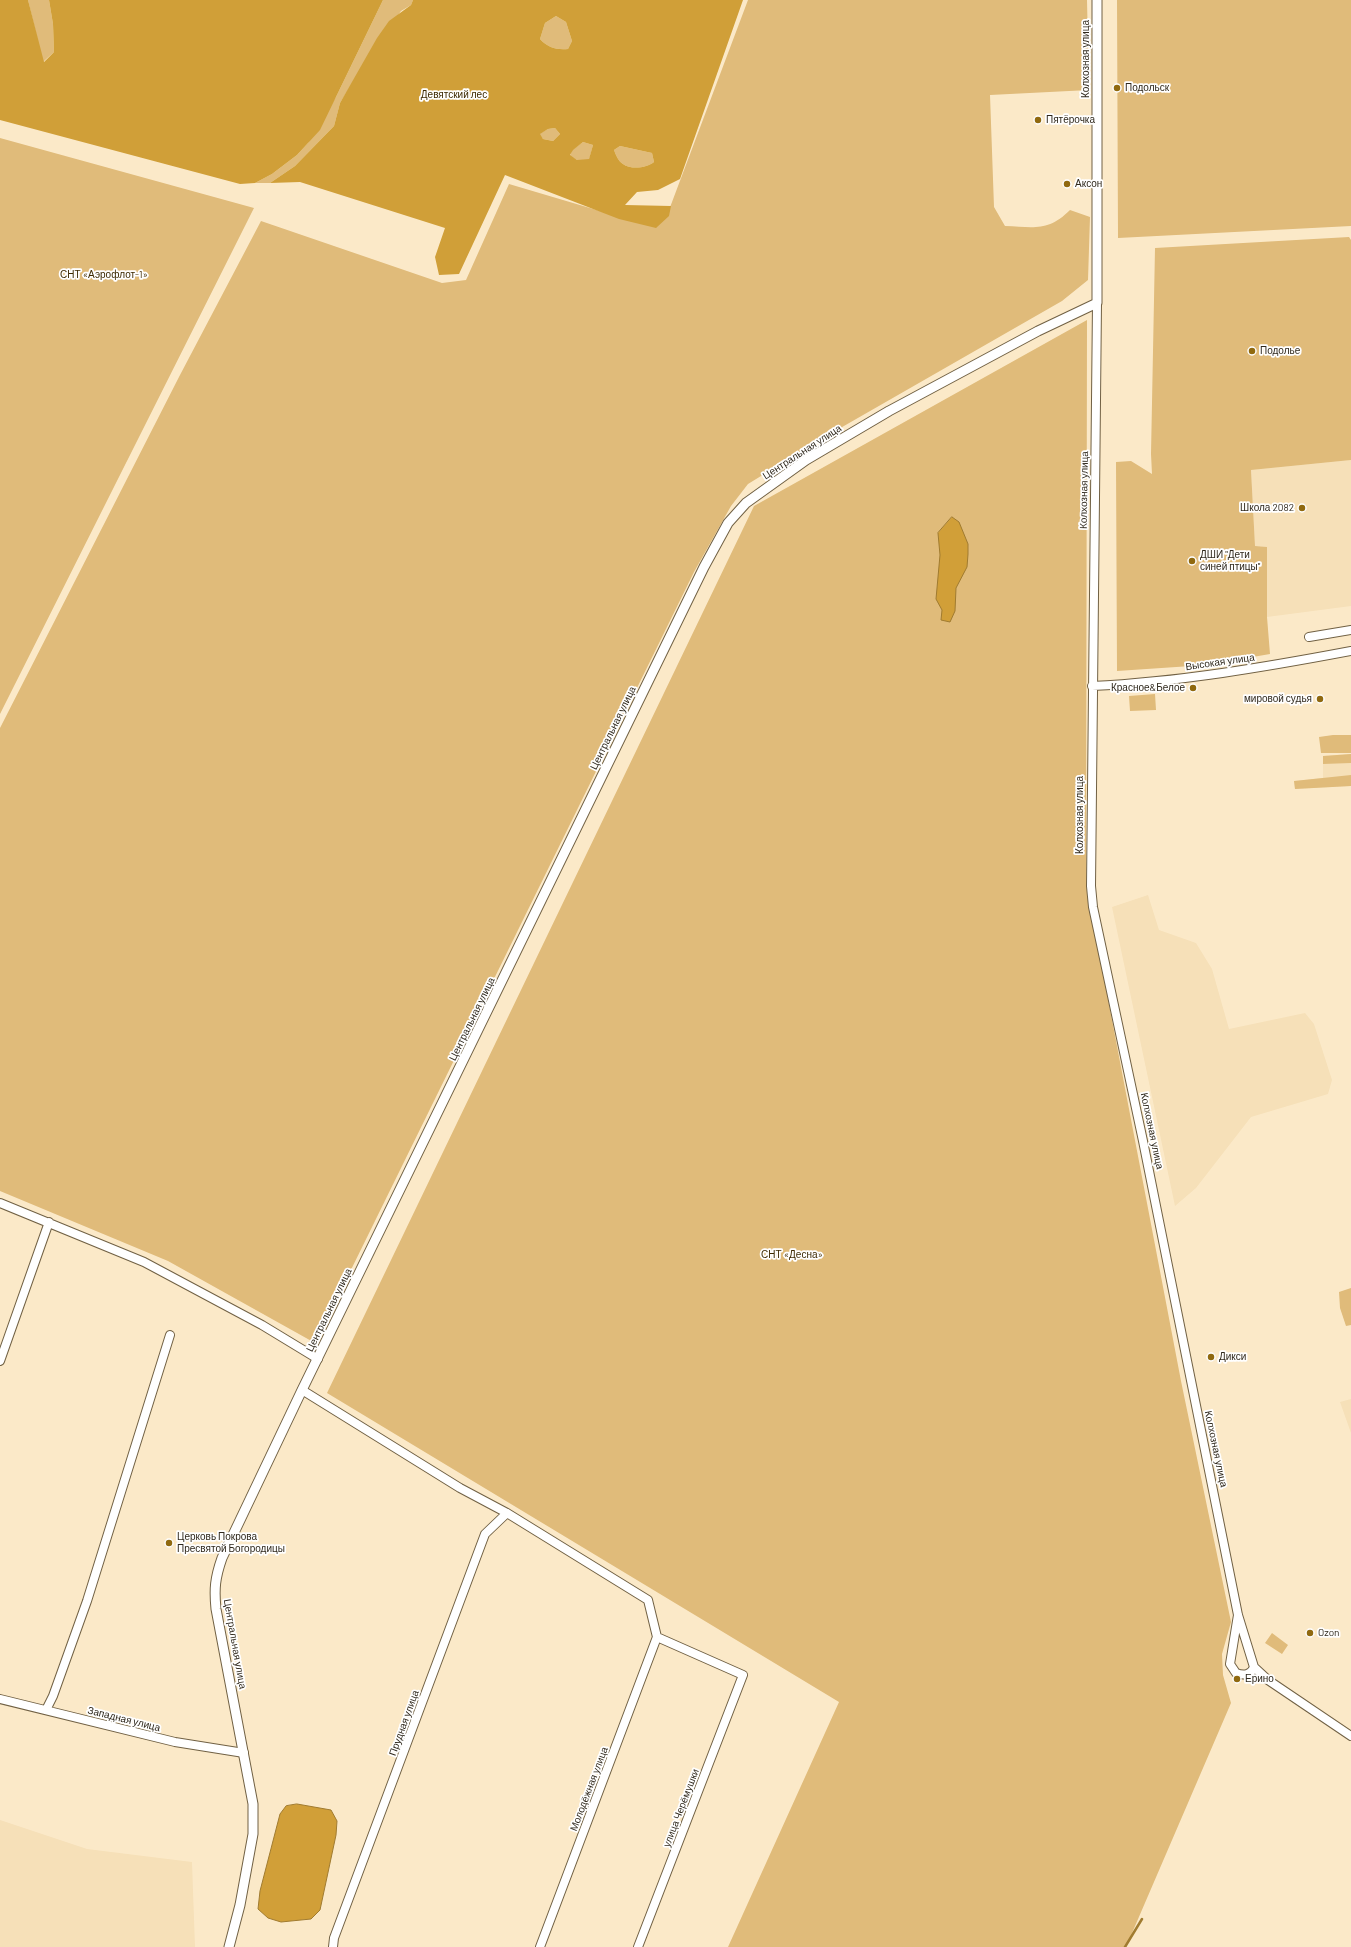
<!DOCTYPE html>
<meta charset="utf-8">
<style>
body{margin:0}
canvas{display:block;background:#fbe9c8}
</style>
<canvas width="1351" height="1947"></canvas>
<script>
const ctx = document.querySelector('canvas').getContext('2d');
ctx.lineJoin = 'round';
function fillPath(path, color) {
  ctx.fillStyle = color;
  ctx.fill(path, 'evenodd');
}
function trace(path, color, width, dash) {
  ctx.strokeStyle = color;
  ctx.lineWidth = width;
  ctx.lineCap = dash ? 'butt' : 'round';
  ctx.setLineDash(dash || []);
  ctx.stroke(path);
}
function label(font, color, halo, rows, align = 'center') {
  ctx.font = font + ' Barlow,sans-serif';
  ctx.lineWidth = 3.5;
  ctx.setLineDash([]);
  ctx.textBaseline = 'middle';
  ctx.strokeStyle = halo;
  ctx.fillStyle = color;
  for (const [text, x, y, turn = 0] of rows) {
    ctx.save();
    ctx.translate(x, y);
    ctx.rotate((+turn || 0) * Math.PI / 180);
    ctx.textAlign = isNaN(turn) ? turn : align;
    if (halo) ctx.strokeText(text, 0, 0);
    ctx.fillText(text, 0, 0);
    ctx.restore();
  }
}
fillPath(new Path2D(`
 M1351,460V606L1267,617V547L1255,546L1251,470Z
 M1351,754V786L1295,789L1294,781L1323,778V756Z
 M1148,895L1159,930L1196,943L1212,969L1229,1029L1305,1013L1314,1024L1332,1080L1328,1094L1251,1117L1196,1188L1175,1206L1112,907Z
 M1351,1399V1433L1340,1402Z
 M0,1820L87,1849L192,1862L195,1947H0Z`), '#f6e0b8');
fillPath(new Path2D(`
 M28,0H49L53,24L54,52L43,62Z
 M383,0H413L411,5L401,11L359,72L340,103L334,126L295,166L270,183H255L272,174L297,155L308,143L336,97Z
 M748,0H1087L1089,90L990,95L994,207L1005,226C1034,227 1048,232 1070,210L1090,217L1088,280L1062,301L823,438L748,484L731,506L694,572L315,1343L168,1261L0,1191V728L180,375L261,221L442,283L466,280L509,184L627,219L669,210Z
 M1117,0H1351V226L1118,238Z
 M556,16L566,22L572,41L568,49C557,50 548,48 540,39L545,23Z
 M555,128L560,134L553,141L543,139L539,134L548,129Z
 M0,138L254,208L0,714Z
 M583,142L593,145L589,160H577L570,156L572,150Z
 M620,146L652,153L654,162C647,168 631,170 623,164C618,161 616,155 614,150Z
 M1349,237L1351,240V460L1251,470L1255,546L1267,547V617L1270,654L1206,665L1117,671L1116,462L1131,461L1152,474L1151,454L1155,248Z
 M1087,320L1086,884L1181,1381L1231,1622L1222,1654L1223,1675L1231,1703L1126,1947H728L839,1702L327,1393L754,506Z
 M1155,694L1156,710L1130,711L1129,696Z
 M1333,735H1351V753H1321L1319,737Z
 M1351,754V763L1323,764V756Z
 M1351,775V786L1295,789L1294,781Z
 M1351,1288V1325L1346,1326L1340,1308L1339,1292Z
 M1272,1633L1288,1645L1282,1654L1265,1643Z`), '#e0bb7a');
fillPath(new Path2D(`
 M0,0H28L44,62L54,52L53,24L49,0H383L320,130L297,155L272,174L255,183L240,184L0,120Z
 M413,0H743L680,179L658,190L637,192L625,205L671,206L669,216L656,228L619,219L505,175L459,274L439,275L435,257L445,228L300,182L270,183L295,166L334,126L340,103L377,38L389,21L411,5ZM556,16L566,22L572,41L568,49C557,50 548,48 540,39L545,23ZM555,128L560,134L553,141L543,139L540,134L548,129ZM583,142L593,145L589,159L577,160L570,155L573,150ZM620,146L652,153L654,162C647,168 631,170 623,164C618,161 616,155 614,150Z`), '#d09f38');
const water = new Path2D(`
 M952,517L959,522L968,544V554L967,567L956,588L955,611L950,622L941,620L942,610L936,599L940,555L938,533Z
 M297,1804L331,1810L337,1821L336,1835L320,1910L311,1919L281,1922L268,1918L258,1909L260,1891L280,1814L286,1806Z`);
fillPath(water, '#d19f38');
trace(water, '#a07b30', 1);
trace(new Path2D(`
 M1125,1947L1142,1919`), '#a07b30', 2.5);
const minor = new Path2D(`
 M1097,303L1091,886L1093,907L1143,1141L1238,1615L1254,1667C1251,1675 1244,1676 1236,1673L1230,1664L1238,1615
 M1309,637L1351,630
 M1092,686C1179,682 1266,667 1351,651
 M0,1203L144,1262L262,1325L318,1359
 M0,1361L49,1222
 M302,1390L460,1488L507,1513L648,1600L657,1637L743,1675L638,1947
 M1255,1668L1268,1680L1351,1736
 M0,1699L175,1742L244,1753
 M46,1710L53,1696L87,1601L170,1335
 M333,1947L334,1938L485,1534L507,1513
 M540,1947L657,1637`);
const tertiary = new Path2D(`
 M229,1947L240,1905L253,1834V1804L216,1609C214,1589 215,1578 222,1558L302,1390L704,567L728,523L746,503L806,460L889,411L1038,331L1097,303V0`);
trace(minor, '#716144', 10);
trace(tertiary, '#716144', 11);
trace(minor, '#fff', 8);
trace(tertiary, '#fff', 9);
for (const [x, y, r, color] of [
 [1117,88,4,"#90690f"],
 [1038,120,4,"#90690f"],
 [1067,184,4,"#90690f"],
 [1252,351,4,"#90690f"],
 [1302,508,4,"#90690f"],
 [1192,561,4,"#90690f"],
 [1193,688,4,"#90690f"],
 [1320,699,4,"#90690f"],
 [1211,1357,4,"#90690f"],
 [169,1543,4,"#90690f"],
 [1310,1633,4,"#90690f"],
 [1237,1679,4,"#90690f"]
]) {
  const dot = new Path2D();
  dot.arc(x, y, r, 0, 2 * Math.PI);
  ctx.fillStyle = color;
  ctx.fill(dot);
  trace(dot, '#fff', 1.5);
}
label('10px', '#2f281c', '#fff', [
 ["Колхозная улица",1086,59,-90],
 ["Центральная улица",802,452,-33],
 ["Колхозная улица",1084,490,-89],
 ["Высокая улица",1220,662,-8],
 ["Центральная улица",613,728,-64],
 ["Колхозная улица",1080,815,-90],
 ["Центральная улица",472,1019,-64],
 ["Колхозная улица",1152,1131,78],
 ["Центральная улица",329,1310,-64],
 ["Колхозная улица",1216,1449,78],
 ["Центральная улица",235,1644,80],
 ["Западная улица",124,1719,14],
 ["Прудная улица",404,1723,-70],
 ["Молодёжная улица",589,1789,-69],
 ["улица Черёмушки",681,1808,-69]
]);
label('10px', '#2f281c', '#fff', [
 ["Подольск",1125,88],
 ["Пятёрочка",1046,120],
 ["Аксон",1075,184],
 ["Подолье",1260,351],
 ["Школа 2082",1294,508,"right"],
 ["ДШИ \"Дети",1200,555],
 ["синей птицы\"",1200,567],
 ["Красное&Белое",1185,688,"right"],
 ["мировой судья",1312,699,"right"],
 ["Дикси",1219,1357],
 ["Церковь Покрова",177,1537],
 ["Пресвятой Богородицы",177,1549],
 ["Ozon",1318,1633],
 ["Ерино",1245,1679]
], 'left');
label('10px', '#3d2900', '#fff', [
 ["Девятский лес",454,95],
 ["СНТ «Аэрофлот-1»",104,275],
 ["СНТ «Десна»",792,1255]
]);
</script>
